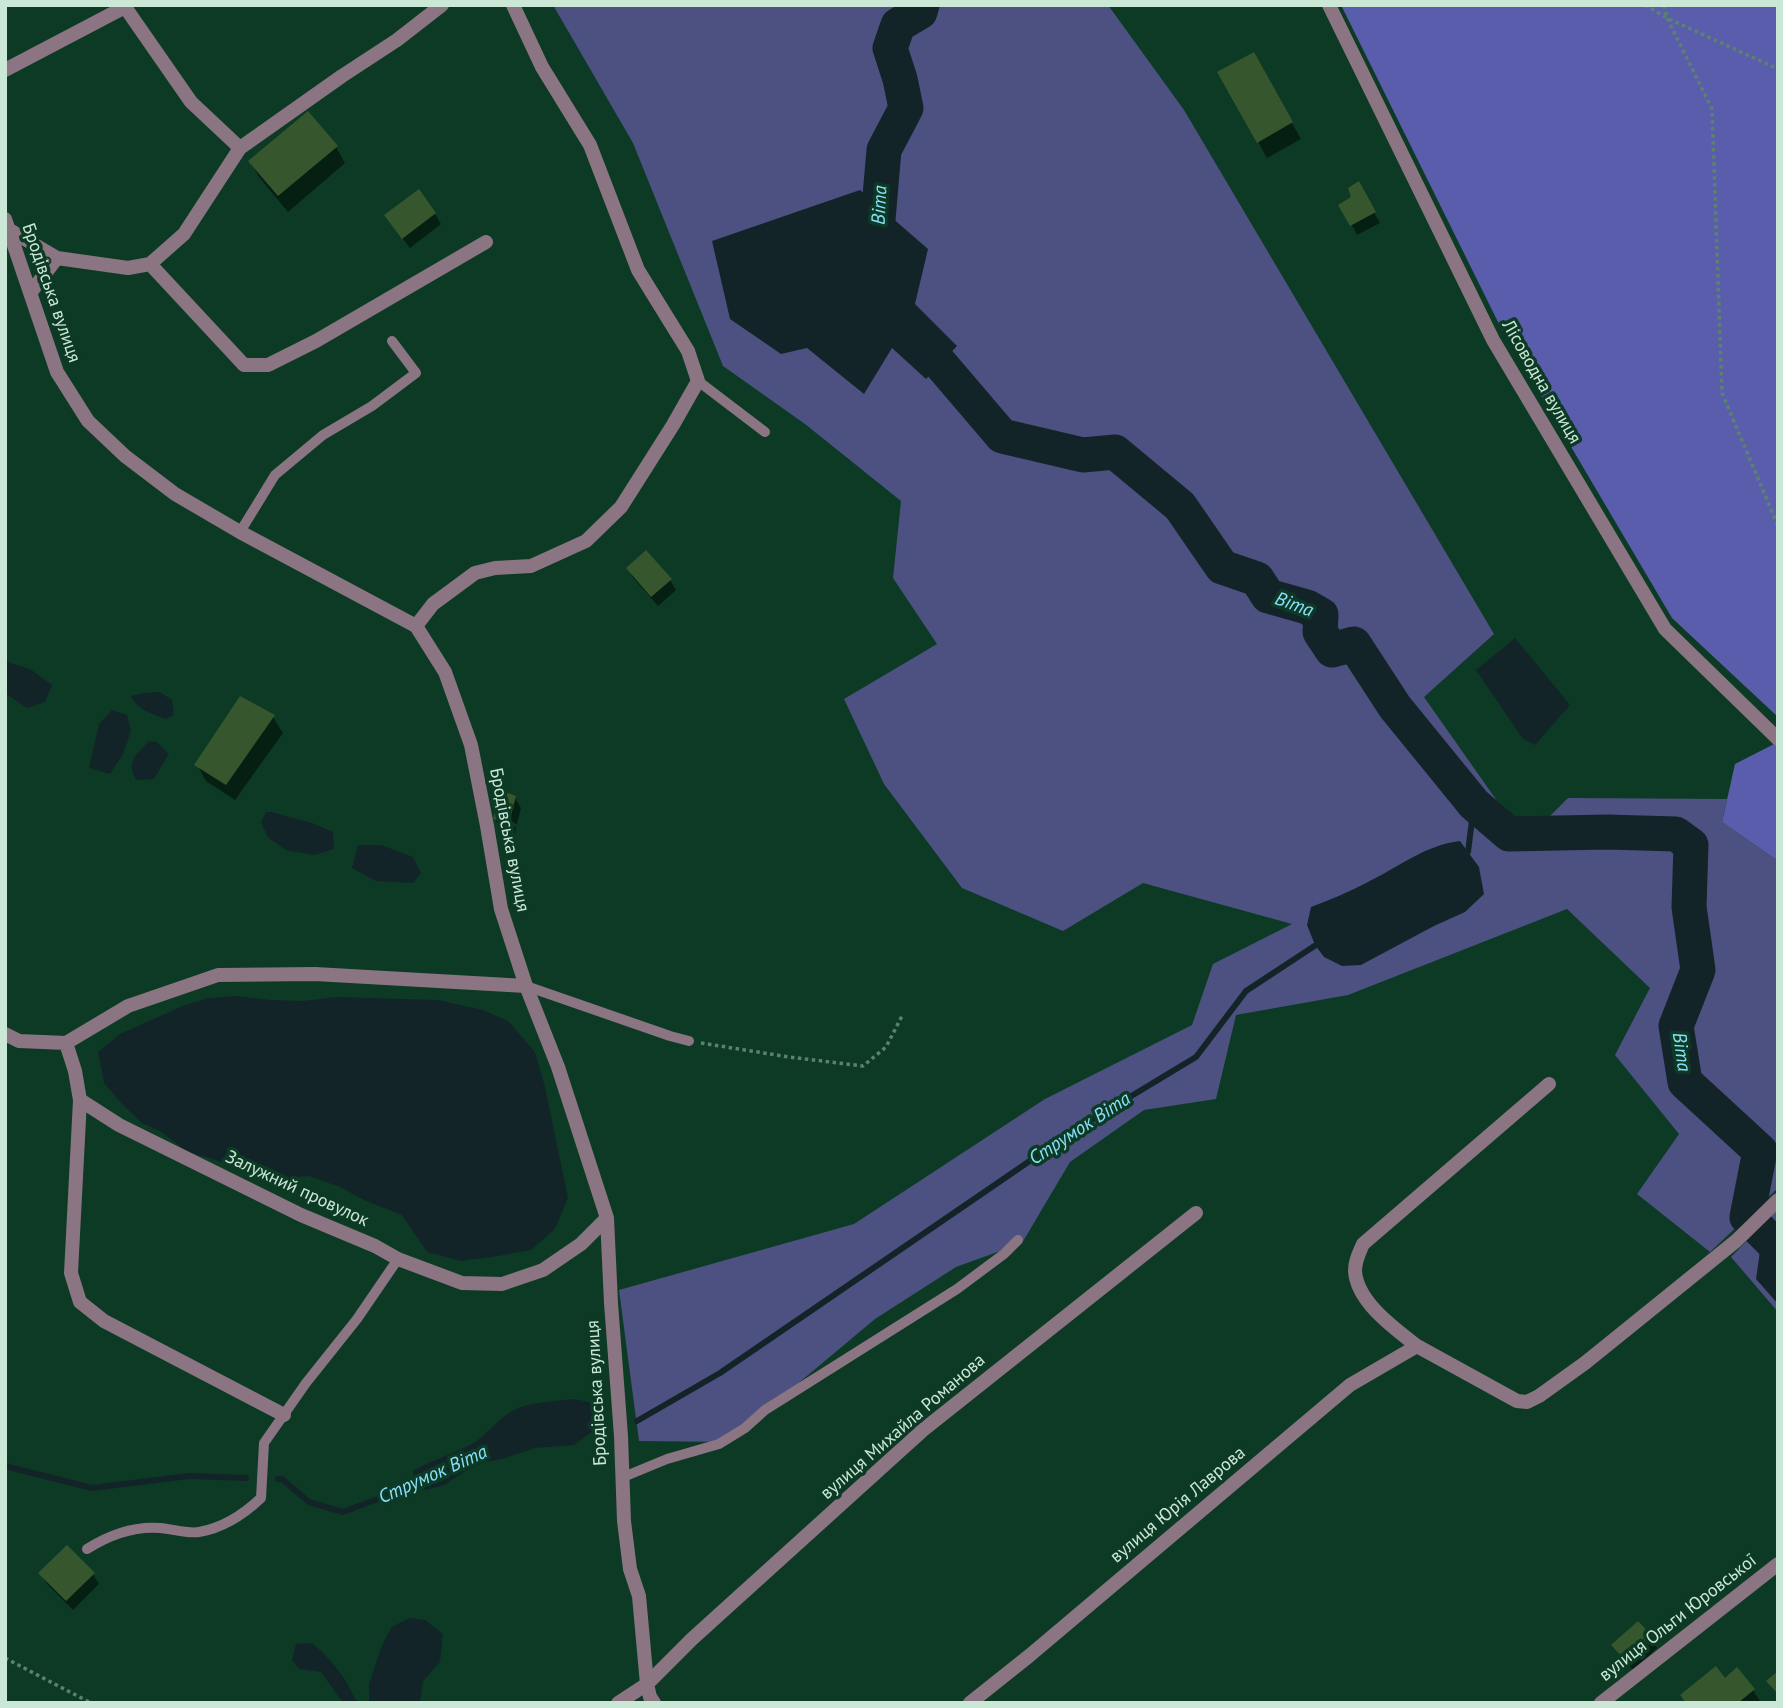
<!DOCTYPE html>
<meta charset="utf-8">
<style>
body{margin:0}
#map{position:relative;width:1783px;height:1708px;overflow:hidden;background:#0d3a25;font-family:"PT Sans",sans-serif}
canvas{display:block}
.frame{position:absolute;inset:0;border:7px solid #cbe8d7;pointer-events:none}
</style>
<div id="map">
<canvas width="1783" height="1708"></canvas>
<div class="frame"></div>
</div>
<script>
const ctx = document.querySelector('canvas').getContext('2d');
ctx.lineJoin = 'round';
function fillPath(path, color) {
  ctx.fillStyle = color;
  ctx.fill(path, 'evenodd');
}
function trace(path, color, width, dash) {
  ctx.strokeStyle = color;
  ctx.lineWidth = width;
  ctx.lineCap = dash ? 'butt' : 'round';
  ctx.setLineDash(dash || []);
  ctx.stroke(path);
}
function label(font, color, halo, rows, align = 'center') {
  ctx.font = font + ' "PT Sans",sans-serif';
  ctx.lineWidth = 7;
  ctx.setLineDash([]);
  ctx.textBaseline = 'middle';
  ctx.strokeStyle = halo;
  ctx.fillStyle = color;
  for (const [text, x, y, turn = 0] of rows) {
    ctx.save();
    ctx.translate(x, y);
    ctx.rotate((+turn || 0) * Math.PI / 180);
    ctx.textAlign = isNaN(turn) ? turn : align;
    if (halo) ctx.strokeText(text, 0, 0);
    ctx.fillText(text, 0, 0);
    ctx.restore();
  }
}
fillPath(new Path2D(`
 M553,5H1108L1184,110L1494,634L1424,697L1514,825L1538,828L1568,798L1727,799L1722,822L1778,861V1188L1710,1252L1637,1194L1679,1134L1615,1055L1650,988L1567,909L1348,995L1236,1015L1216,1099L1144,1110L1070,1162L1022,1243L956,1267L875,1319L728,1442L639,1441L619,1290L854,1224L1045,1099L1192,1025L1213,964L1292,924L1143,883L1063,931L962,888L884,784L844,699L937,644L893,578L901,501L805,424L723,366L633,143Z
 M1778,1209V1312L1731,1257Z`), '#4d5181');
fillPath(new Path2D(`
 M1341,5H1778V717L1672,618L1501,328Z
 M1778,742V861L1722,822L1735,764Z`), '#5a5dac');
fillPath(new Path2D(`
 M860,190L928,249L915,304L957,346L926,379L892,348L864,394L807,348L781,354L730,319L712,241Z
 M1515,638L1570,705L1535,745L1523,739L1476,670Z
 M5,661L30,669L52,685L45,702L27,708L5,693Z
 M160,692L172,700L174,715L166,719C152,714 137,710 131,696L144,693Z
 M112,710L127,715L131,731L123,754L110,774L89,768L99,724Z
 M149,741L157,742L169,754L154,779L136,780C126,761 136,755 149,741Z
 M266,812H272L315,824L333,832L334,849L315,855L288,851L268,838L261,822Z
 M1460,841L1479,867L1484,894L1465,912L1434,926L1361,965L1342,966L1324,957L1315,945L1307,925L1311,907C1330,900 1349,892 1366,883C1397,868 1425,845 1460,841Z
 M358,845H381L413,857L421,873L413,883L376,881L352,868Z
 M237,996L271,1000L303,1001L337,997L438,1000L483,1010L508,1021L535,1052L545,1087L568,1198L555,1229L531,1250L498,1256L461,1261L427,1252L402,1215L366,1201L340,1187L309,1176L279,1179L249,1173L213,1159L188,1152L160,1131L142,1123L122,1104L104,1083L98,1052L120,1034L185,1005L208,998Z
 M1778,1233V1304L1756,1279L1760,1251Z
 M573,1399L595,1403L597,1428L574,1445L535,1448L502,1459L484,1462L464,1472L444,1485L426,1490L414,1486L413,1471C432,1460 453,1454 472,1444C487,1435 496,1421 509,1413C527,1401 553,1402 573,1399Z
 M409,1618L425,1620L443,1634L440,1662L423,1681L420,1703H369V1684L382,1645L392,1627Z
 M312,1643C334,1662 343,1674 356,1700L364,1703H343L321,1672L299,1669L292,1660L296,1644Z`), '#132429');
fillPath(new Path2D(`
 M1253,54L1301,139L1267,158L1220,73Z
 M336,147L345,163L288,212L259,177L250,161Z
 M1358,184L1380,223L1357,235L1341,205L1354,198Z
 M435,214L441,224L410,248L393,226Z
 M628,569L670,580L676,590L658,606L634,579Z
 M273,717L283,733L235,800L206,781L197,765Z
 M515,798L521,808L517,824L501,819V823L516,827L515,833L501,829L495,819Z
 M41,1573L93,1574L99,1584L73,1610L47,1584Z
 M1651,1638L1657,1648L1633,1670L1620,1656L1614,1645Z
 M1753,1690L1761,1703H1687Z`), '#0007');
trace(new Path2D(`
 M1463,855L1468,852L1474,804
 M637,1421L720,1373L1075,1130L1196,1057L1246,991L1322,941
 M5,1466L92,1488L189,1476L246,1478
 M278,1479H282L309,1502L343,1512L421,1483`), '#132429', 6);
trace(new Path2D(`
 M885,254L877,231L884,150L906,108L900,79L890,48L898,25L920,12L922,5
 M909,327L1002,436L1083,455L1115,452L1180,506L1222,567L1257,579L1268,596L1307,607L1321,615L1320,632L1332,650L1354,644L1395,707L1474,804L1509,834L1607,832L1676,834L1691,845L1689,907L1698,970L1676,1026L1685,1082L1760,1151L1747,1217L1778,1248`), '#132429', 35);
fillPath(new Path2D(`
 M1254,52L1293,122L1257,143L1217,72Z
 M308,111L338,146L278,196L248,161Z
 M1359,181L1376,212L1350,226L1338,205L1351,197L1348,188Z
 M419,189L436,213L402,239L384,215Z
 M646,550L672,579L651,597L626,568Z
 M240,696L275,715L226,785L194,765Z
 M502,791L516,796L509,823L493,819Z
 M67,1545L95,1573L66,1601L38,1573Z
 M1638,1621L1653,1637L1626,1661L1611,1645Z
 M1716,1666L1725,1678L1737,1667L1755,1689L1738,1703H1686L1680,1695Z
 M1778,1671V1694L1766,1681Z`), '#36572e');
trace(new Path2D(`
 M1645,5L1667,18L1778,69
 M1664,5L1667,18L1712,109L1722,393L1778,526
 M701,1043L789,1057L863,1066L886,1047L902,1016
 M5,1658L91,1703`), '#5c826f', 3.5, [3.5, 3.5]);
trace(new Path2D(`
 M698,381L765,432
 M240,532L275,475L323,435L372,406L416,373L392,341
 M526,986L670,1036L689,1041
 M621,1478L667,1459L719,1444L745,1428L765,1410L957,1289L1004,1254L1018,1240
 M87,1549C109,1535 134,1526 160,1528C173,1529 187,1534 199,1532C223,1528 243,1515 261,1498L264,1443L306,1383L357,1319L398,1259`), '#8b7583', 10);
trace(new Path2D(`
 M1329,5L1493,340L1665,629L1778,739
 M5,70L125,7L191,102L240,148L184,234L150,264L128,268L57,258
 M240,148L342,76L397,40L442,5
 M5,219L57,372L88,421L125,456L175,494L240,532L416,626L445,672L471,745L487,826L501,909L526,986L558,1067L607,1218L611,1303L621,1436L624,1521L630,1569L639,1596L647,1684L650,1697L654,1703
 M8,229L57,258L31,292
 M150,264L244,365H268L316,341L486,242
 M416,626L433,604L475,573L495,568L531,566L586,541L621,507L673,425L698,381L688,351L638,270L590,145L542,67L513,5
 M5,1034L19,1041L66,1043L75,1071L80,1100L119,1125L301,1215L375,1246L398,1259L462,1283L502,1284L543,1270L581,1244L607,1218
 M66,1043L128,1006L218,975L315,974L526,986
 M80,1100L71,1273L80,1302L104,1321L284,1415
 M1417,1346C1394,1328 1357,1302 1355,1271C1355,1261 1359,1253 1363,1244L1549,1084
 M618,1703L647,1684L692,1639L923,1430L1196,1213
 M970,1703L1029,1656L1350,1385L1417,1346L1517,1401L1527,1402L1539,1396L1585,1363L1736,1241L1778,1200
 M1601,1703L1778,1564`), '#8b7583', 14);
label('18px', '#cbe8d7', '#0d3a25', [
 ["Бродівська вулиця",51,293,71],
 ["Лісоводна вулиця",1541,382,60],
 ["Бродівська вулиця",509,840,79],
 ["Залужний провулок",297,1189,25],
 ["Бродівська вулиця",597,1393,-93],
 ["вулиця Михайла Романова",903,1427,-41],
 ["вулиця Юрія Лаврова",1178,1505,-40],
 ["вулиця Ольги Юровської",1678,1618,-38]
]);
label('italic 19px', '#88e0fb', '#0d3a25', [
 ["Віта",880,205,-87],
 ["Віта",1294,605,20],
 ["Віта",1681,1052,82],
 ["Струмок Віта",1080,1129,-33],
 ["Струмок Віта",433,1475,-24]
]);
</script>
